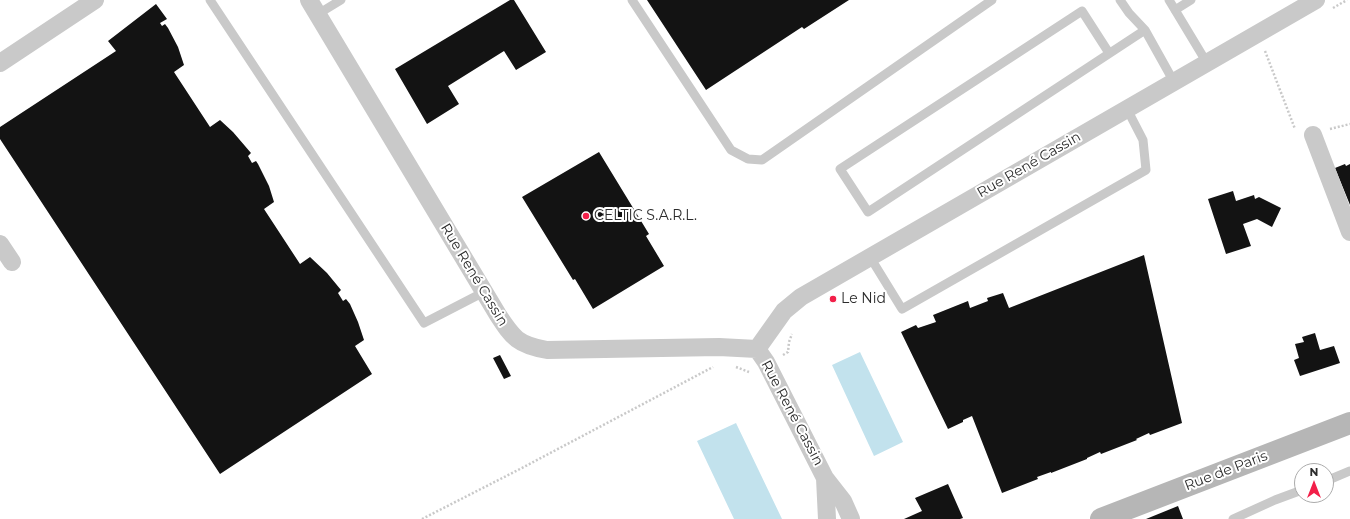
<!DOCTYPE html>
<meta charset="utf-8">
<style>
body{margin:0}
#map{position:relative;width:1350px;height:519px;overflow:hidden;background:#fff;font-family:Montserrat,sans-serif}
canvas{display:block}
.north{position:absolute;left:1294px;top:463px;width:40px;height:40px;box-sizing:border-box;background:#fff;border:1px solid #ababab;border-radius:50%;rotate:0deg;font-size:11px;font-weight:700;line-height:16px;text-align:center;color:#2c2c2c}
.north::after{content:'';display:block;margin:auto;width:14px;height:18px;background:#f21f49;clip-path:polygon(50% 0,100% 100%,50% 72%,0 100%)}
</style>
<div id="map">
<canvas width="1350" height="519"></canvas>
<div class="north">N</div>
</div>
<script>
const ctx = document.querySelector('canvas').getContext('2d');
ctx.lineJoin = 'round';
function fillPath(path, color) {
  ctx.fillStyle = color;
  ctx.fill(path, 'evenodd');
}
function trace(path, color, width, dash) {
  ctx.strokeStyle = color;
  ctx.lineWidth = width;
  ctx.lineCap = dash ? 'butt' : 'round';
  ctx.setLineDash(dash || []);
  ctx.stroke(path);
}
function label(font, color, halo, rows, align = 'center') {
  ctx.font = font + ' Montserrat,sans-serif';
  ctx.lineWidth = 4;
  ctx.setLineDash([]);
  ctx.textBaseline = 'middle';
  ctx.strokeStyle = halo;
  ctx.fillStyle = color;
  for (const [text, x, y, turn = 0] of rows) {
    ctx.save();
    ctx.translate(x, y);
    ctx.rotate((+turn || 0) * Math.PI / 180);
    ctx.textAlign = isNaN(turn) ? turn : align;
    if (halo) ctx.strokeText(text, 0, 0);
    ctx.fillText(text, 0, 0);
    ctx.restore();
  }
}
fillPath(new Path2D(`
 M860,352L903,442L874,456L832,365Z
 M736,423L782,519H734L697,441Z`), '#c2e2ed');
fillPath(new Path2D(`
 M510,0H514L546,52L516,70L504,51L448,86L459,104L427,124L395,69Z
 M647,0H849L804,29L802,27L706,90Z
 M156,4L167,19L160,23L162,26L165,24L168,28L178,47L184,65L174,72L210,127L220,120L233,132L251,153L248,156L252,163L256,161L258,164L269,186L274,202L264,209L300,264L310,257L327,273L341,290L338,293L343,301L346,299L350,304L358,322L364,340L355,346L372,374L220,474L0,139V127L116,51L108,41Z
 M599,152L649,234L646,236L664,266L593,309L575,279L573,280L522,197Z
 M1345,164L1346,166L1350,164V205L1335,168Z
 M1233,191L1236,201L1254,195L1255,199L1259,197L1281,208L1272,227L1257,219L1243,224L1251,246L1226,254L1208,199Z
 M1144,255L1182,423L1150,435L1149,433L1136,439L1137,440L1101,454L1100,452L1087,458V459L1051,473V472L1037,477L1038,479L1002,493L972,416L963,420V422L948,429L901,332L916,325L918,328L936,322L933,315L968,301L970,308L988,301L987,298L1003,293L1009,308Z
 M1315,333L1320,350L1334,346L1340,363L1300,376L1294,360L1299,358L1295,344L1304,342L1302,337Z
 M500,355L511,376L504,379L493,358Z
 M948,484L963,518L960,519H904L922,511L915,498Z
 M1178,506L1183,519H1146Z`), '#131313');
trace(new Path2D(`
 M1333,8L1347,0
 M1265,51L1295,129
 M1330,129L1350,124
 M783,355L788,352L789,342L792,334
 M736,367L749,372
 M422,519L520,469L713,367`), '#c9c9c9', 2.5, [2, 2]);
trace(new Path2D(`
 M210,0L424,323L484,292
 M632,0L731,150L748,159L762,160L992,0
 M1120,0L1129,13L1145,30L1174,82
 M1169,0L1207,63
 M1175,10L1191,0
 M318,14L341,0
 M1109,53L1082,11L840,169L868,212L1145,30
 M870,257L902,309L1146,170L1143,140L1127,109
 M1326,481L1350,471
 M1233,519L1275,500L1302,490`), '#c9c9c9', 9);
trace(new Path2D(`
 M309,0L498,315C513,338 518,345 547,350L719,347L757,349
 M0,63L95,0
 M1313,135L1350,232
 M0,244L12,262
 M825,478L827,519
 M851,519L843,501L825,478L766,362L757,349L784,311L801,297L1316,0`), '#c9c9c9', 18);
trace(new Path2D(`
 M1101,519L1350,423`), '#b6b6b6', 22);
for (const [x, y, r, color] of [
 [586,216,4,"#f21f49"],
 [833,299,4,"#f21f49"]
]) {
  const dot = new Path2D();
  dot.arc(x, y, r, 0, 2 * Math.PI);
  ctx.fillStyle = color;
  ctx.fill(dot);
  trace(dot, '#fff', 1.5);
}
label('14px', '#2c2c2c', '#fff', [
 ["Rue René Cassin",1029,165,-30],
 ["Rue René Cassin",474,275,59],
 ["Rue René Cassin",792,413,62],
 ["Rue de Paris",1226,471,-21]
]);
label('14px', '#2c2c2c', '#fff', [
 ["CELTIC S.A.R.L.",594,216],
 ["Le Nid",841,299]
], 'left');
</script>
